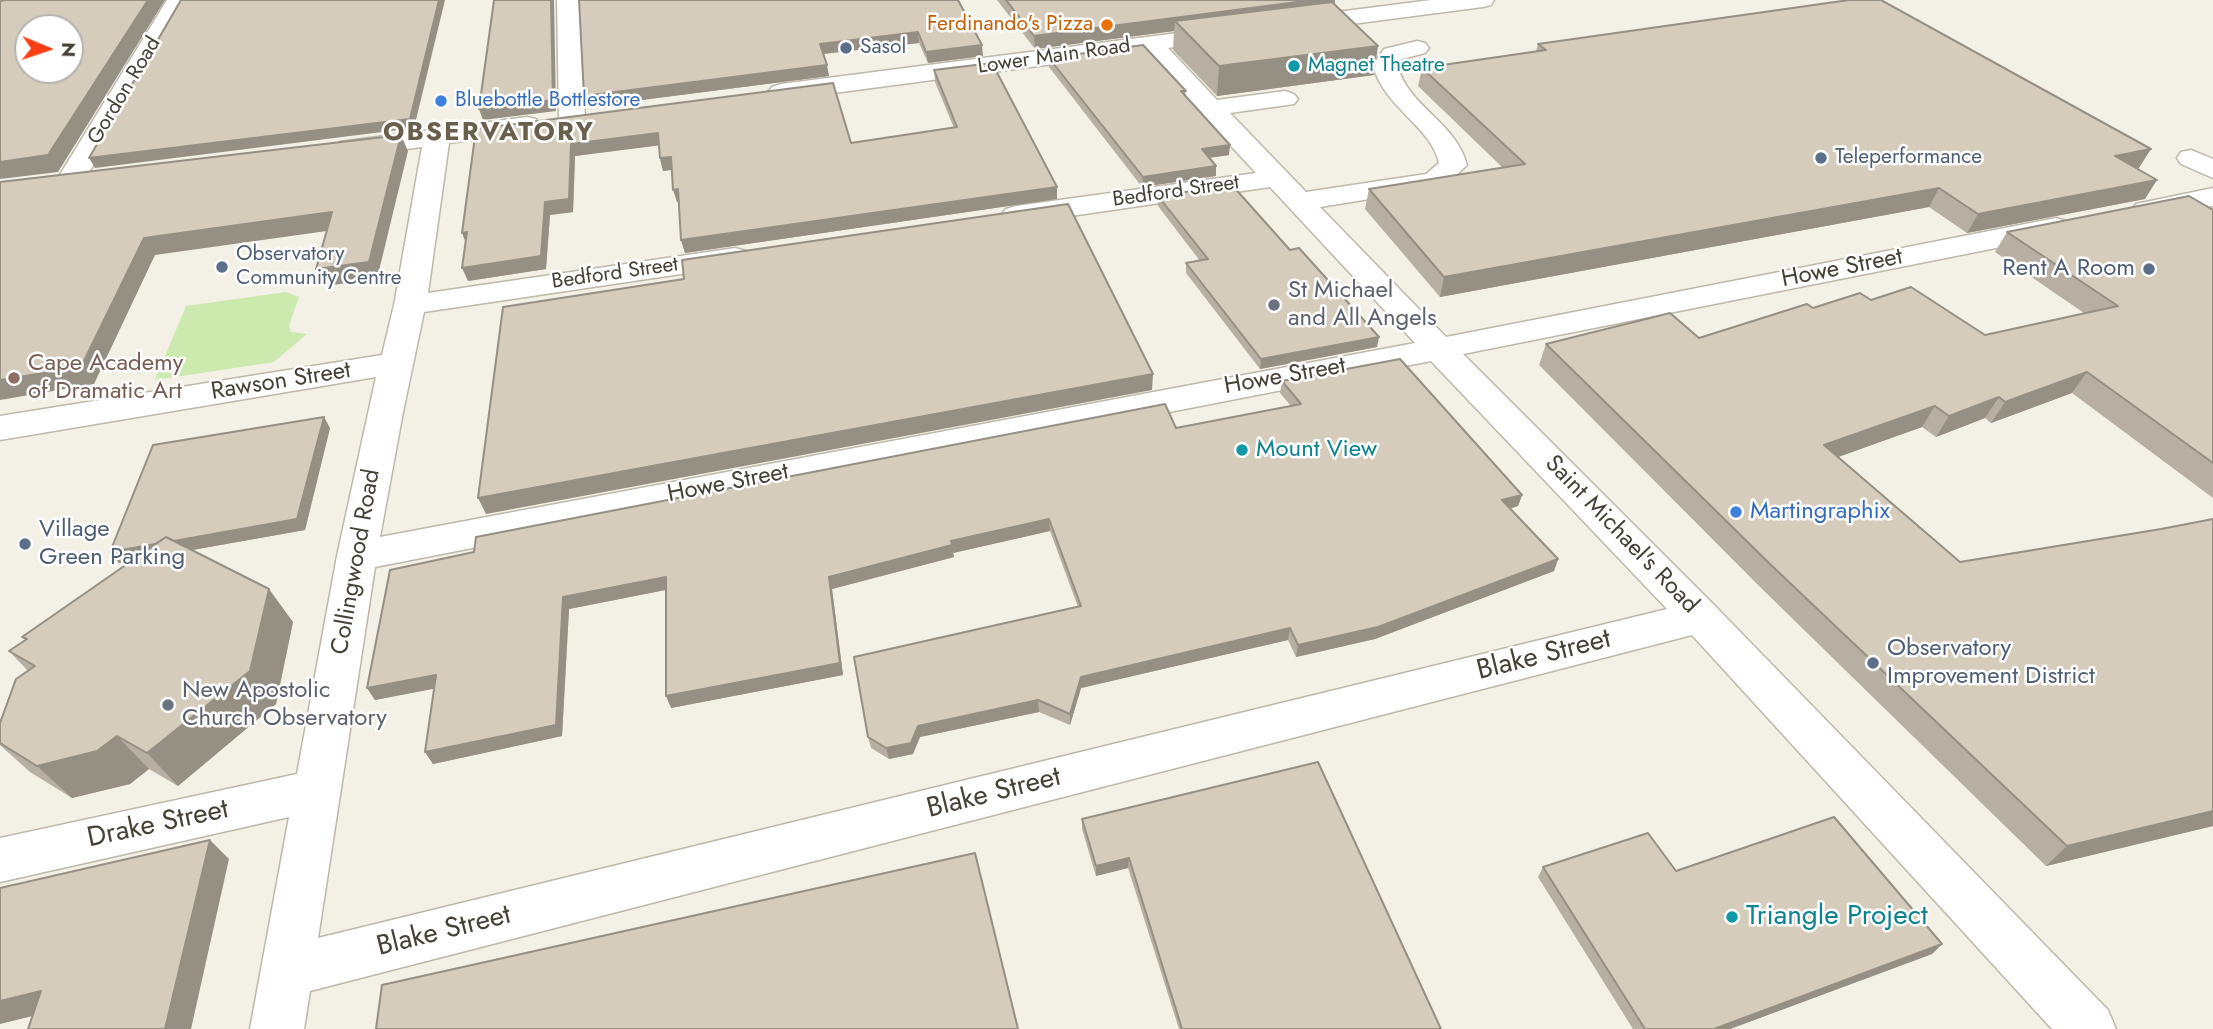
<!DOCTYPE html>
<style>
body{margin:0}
#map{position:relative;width:2213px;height:1029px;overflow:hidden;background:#f3f0e6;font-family:Jost,sans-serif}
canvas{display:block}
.north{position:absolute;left:14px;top:14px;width:70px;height:70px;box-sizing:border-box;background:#fff;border:2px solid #b5b3ae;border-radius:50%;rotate:92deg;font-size:19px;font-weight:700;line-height:28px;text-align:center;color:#464035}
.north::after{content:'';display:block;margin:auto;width:24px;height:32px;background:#fd3e14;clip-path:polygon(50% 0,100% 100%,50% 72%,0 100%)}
</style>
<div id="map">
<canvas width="2213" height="1029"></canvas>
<div class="north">N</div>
</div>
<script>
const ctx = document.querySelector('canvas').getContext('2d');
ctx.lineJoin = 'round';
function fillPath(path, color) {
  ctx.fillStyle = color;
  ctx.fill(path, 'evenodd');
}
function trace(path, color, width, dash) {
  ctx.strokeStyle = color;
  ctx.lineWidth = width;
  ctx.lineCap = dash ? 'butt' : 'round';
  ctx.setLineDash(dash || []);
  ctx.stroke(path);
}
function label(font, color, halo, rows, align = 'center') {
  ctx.font = font + ' Jost,sans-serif';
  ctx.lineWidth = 5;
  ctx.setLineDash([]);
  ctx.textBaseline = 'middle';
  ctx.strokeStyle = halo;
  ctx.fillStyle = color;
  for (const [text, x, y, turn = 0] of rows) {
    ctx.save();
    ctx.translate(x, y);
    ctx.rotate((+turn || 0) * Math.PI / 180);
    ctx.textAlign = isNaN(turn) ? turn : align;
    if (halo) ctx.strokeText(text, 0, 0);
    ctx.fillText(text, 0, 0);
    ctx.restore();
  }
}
fillPath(new Path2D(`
 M286,292L299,297L289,325L291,332L307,334L274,362L155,380L186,306Z`), '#cce9ae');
const minor = new Path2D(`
 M167,0H189L136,96L80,187L70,189L60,187L56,181Z
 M557,0H579L585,119L581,125L572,127L563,125L559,119Z
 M1431,0H1494L1491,5L1483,7L1298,31L1290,29L1286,24L1290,19L1298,17Z
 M1224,27L1232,29L1236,34L1232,39L1168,48L1217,100L1285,91L1294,94L1298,99L1294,104L1230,113L1306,192L1426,174L1439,163C1431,126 1383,107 1373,65L1384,49L1417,41L1425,43L1429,48L1425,53L1402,59L1397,65C1409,108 1456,122 1467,165L1444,187L1320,207L1446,337L2056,218L2066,221L2071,227L2066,233L2056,236L1463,354L1715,606L2108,1010L2116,1029H2052L1692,635L310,991L304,1029H250L289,817L0,882V838L297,774L337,556L376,377L0,440V416L382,355L394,305L422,147L350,156L340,154L336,148L340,142L527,117L536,119L540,125L536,131L527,133L449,143L428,293L735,248L746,251L750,257L746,263L735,266L424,312L403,412L380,537L1415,343L1270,187L1016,224L1006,221L1001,215L1006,209L1016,206L1256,173L1144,52L781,100L772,97L768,92L772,87L781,84ZM1431,361L1667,609L318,938L375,567Z
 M2191,150L2213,159V178L2181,164L2177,158L2181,152Z
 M2213,188V206L2146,219L2136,216L2132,210L2136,204Z`);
trace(minor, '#bfb8a9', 3);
fillPath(minor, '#fff');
fillPath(new Path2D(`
 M958,0L983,56L928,63L919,43L823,54L829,76L587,107Z
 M997,0H1335L1334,4L1374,75L1217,96L1173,50L1174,31L1035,49Z
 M1538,44L2139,168H2138L2145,199L1967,233L1929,207L1440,297L1365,209L1369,189L1503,168L1418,86L1422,68L1536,51Z
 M1049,58L1186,91L1185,96L1229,155L1209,158L1216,166V176L1142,187L1049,67Z
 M934,70L1057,199L685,253L681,240L679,202H677L672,170L663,171L660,158L659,145L575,156L573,212L550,215L546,269L468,281L466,243L476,129L851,143L954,128L935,82Z
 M1158,196L1377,347L1260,369L1186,273V263L1200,261L1158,206Z
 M2213,210V498L2072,393L1991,423L1985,418L1936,437L1922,427L1838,457L2213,826L2046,866L1759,586L1539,365L1546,344L1699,338L1813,308L1871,300L1985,335L2084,313L1995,252L2007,232Z
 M1282,381L1522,495L1518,506L1510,509L1558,559L1554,571L1375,639L1296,657L1288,640L1081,688L1070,725L1039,712L920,737L913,754L889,759L871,748L868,737L1078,607L1050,531L953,553L954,557L832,589L843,675L671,708L666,590L569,609L562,736L433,764L425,752L434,688L375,700L367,688L390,570L1176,428L1291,406L1280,393Z
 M330,428L305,530L192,550L293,622L276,704L178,786L149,769L130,784L72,798L30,772L0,745V723L28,671L9,651L26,640L22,637L131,561L119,563L110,552Z
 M1082,819L1441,1029H1179L1128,868L1096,876L1082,829Z
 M1543,867L1676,871L1942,944L1932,954L1730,1029H1633L1538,877Z`), '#b7afa2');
fillPath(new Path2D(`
 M148,0H165L58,172L0,179V162Z
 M439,0H445L414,128L95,168L89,158Z
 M551,0H554L556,111L483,120L479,109Z
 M1310,0H1335L1334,7L1175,21L1174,31L1035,49L1034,36Z
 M918,32L919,43L822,54L820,44Z
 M982,45L983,56L928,63L926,52Z
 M1378,46L1374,75L1217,96L1219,66Z
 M827,65L829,76L587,107L584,96Z
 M658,133L662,145L575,156L573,212L550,215L546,269L468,281L462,268L571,144Z
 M401,135L408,151L377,279L325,286L316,269Z
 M1230,145L1229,155L1201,159L1202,149Z
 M2151,149L2139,168L2103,175L2115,156Z
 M671,157L675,169L663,171L660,158Z
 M1216,166V176L1142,187L1143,177Z
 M2157,180L2145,199L1967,233L1978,214Z
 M1057,187V199L685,253L681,240Z
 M1939,188L1929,207L1440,297L1444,277Z
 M678,189L681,202H677L673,190Z
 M332,212L341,229L155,255L94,384L0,400V380L144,238Z
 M467,232V246L462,233Z
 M1379,337L1377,347L1260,369L1261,359Z
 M2087,372L2072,393L1991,423L2005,402Z
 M1153,374L1152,390L486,514L478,498Z
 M1999,397L1985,418L1936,437L1949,416Z
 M1935,406L1922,427L1813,466L1824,445Z
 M324,417L330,428L305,530L119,563L110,552Z
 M1522,495L1518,506L1498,512L1502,500Z
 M1049,519L1050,531L953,553L954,557L832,589L843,675L671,708L666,696L829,577L951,541Z
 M1558,559L1554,571L1375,639L1296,657L1298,645Z
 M666,577L670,589L569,609L562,736L433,764L425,752L563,597Z
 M269,589L293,622L276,704L178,786L147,753Z
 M1290,628L1288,640L1081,688L1070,725V714L1081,677Z
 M436,675L443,687L375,700L367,688Z
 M1038,700L1039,712L920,737L913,754L889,759L886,748L918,726Z
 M117,736L149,769L130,784L72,798L37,766Z
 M2213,811V826L2046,866L2067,846Z
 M210,840L229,859L191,1029H165Z
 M1129,858L1128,868L1096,876V866Z
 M1942,944L1932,954L1730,1029H1714Z
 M41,991L65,1008L0,1024V1001Z`), '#958f84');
const building = new Path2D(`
 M5,0H148L48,155L0,162V1ZM28,28H70V70H28Z
 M181,0H439L410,119L89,158Z
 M494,0H551L553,100L479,109Z
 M579,0H958L982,45L926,52L918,32L820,44L827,65L584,96Z
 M1006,0H1313L1034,36Z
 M1849,0H1881L2151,149L2115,156L2157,180L1978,214L1939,188L1444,277L1369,189L1525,164L1422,68L1546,50L1538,44Z
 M1332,2L1378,46L1219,66L1175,21Z
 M1143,45L1186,91H1181L1230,145L1202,149L1216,166L1143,177L1049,58Z
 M992,63L1057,187L681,240L678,189L673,190L671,157L660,158L658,133L571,144L569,199L545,202L541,256L462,268L467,232L462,233L476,129L833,83L851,143L957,127L934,70Z
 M401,135L369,262L316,269L332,212L144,238L81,367L0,380V182Z
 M1232,185L1290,250L1299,248L1379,337L1261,359L1186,263L1208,259L1158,196Z
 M2189,196L2213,210V463L2087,372L2005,402L1999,397L1949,416L1935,406L1824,445L1960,562L2161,529L2213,519V811L2067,846L1771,565L1546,344L1670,313L1699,338L1807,304L1813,308L1860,293L1871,300L1911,287L1985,335L2118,306L2007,232Z
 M1068,204L1153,374L478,498L503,307L684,279L682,260Z
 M1400,359L1522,495L1502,500L1558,559L1378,627L1298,645L1290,628L1081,677L1070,714L1038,700L918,726L911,743L886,748L868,737L854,657L1081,606L1049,519L951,541L952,545L829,577L840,663L666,696V577L563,597L556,725L425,752L436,675L367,688L390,570L474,552L476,537L1165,404L1176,428L1301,404L1282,381Z
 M324,417L297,519L174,541L166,537L155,544L110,552L153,445Z
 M166,537L269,589L250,671L147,753L117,736L97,751L37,766L0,743V723L16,679L35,666L9,651L27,639L22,637Z
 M1318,762L1441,1029H1182L1129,858L1096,866L1082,819Z
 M1834,817L1942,944L1714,1029H1645L1543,867L1648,833L1676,871Z
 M210,840L165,1029H28L41,991L0,1001V888Z
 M975,853L1018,1029H376L382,985Z`);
fillPath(building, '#d5ccbc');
trace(building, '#958f84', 2);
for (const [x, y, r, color] of [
 [1107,25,7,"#e8710a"],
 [846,48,7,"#5c6f8a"],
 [1294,66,7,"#0f9aa8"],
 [441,101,7,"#3f7fe0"],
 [1821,158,7,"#5c6f8a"],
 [222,267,7,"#5c6f8a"],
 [2149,269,7,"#5c6f8a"],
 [1274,305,7,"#6b7280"],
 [14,378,7,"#8d6e63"],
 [1242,450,7,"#0f9aa8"],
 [1736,512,7,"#3f7fe0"],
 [25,544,7,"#5c6f8a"],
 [1873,663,7,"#5c6f8a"],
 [168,705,7,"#6b7280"],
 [1732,917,7,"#0f9aa8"]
]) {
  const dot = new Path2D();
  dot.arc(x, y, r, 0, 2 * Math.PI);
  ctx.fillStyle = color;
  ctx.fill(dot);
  trace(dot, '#fff', 2.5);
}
label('21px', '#c56008', '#fff', [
 ["Ferdinando's Pizza",1093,25]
], 'right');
label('21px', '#4e5e75', '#fff', [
 ["Sasol",860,48],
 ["Teleperformance",1835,158],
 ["Observatory",236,255],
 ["Community Centre",236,279]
], 'left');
label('21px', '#464035', '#fff', [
 ["Lower Main Road",1054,57,-8],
 ["Gordon Road",125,91,-59],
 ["Bedford Street",1176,192,-8],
 ["Bedford Street",615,274,-8]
]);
label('21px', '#0d838f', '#fff', [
 ["Magnet Theatre",1308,66]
], 'left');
label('21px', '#366cbe', '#fff', [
 ["Bluebottle Bottlestore",455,101]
], 'left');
label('24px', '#464035', '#fff', [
 ["Howe Street",1842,269,-11],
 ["Howe Street",1285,377,-10],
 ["Rawson Street",281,382,-9],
 ["Howe Street",728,484,-11],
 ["Saint Michael's Road",1621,535,46],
 ["Collingwood Road",357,562,-80]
]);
label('24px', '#4e5e75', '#fff', [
 ["Rent A Room",2135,269,"right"],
 ["Village",39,530],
 ["Green Parking",39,558],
 ["Observatory",1887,649],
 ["Improvement District",1887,677]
], 'left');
label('24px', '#5b616d', '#fff', [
 ["St Michael",1288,291],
 ["and All Angels",1288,319],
 ["New Apostolic",182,691],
 ["Church Observatory",182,719]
], 'left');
label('24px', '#785e54', '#fff', [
 ["Cape Academy",28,364],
 ["of Dramatic Art",28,392]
], 'left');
label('24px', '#0d838f', '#fff', [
 ["Mount View",1256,450]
], 'left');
label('24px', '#366cbe', '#fff', [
 ["Martingraphix",1750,512]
], 'left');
ctx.letterSpacing = '2px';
label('bold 26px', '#695f4c', '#fff', [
 ["OBSERVATORY",489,134]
]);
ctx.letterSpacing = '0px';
label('28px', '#464035', '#fff', [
 ["Blake Street",1544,656,-14],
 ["Blake Street",994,794,-14],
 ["Drake Street",158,825,-12],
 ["Blake Street",444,932,-14]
]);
label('28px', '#0d838f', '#fff', [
 ["Triangle Project",1746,917]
], 'left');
</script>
